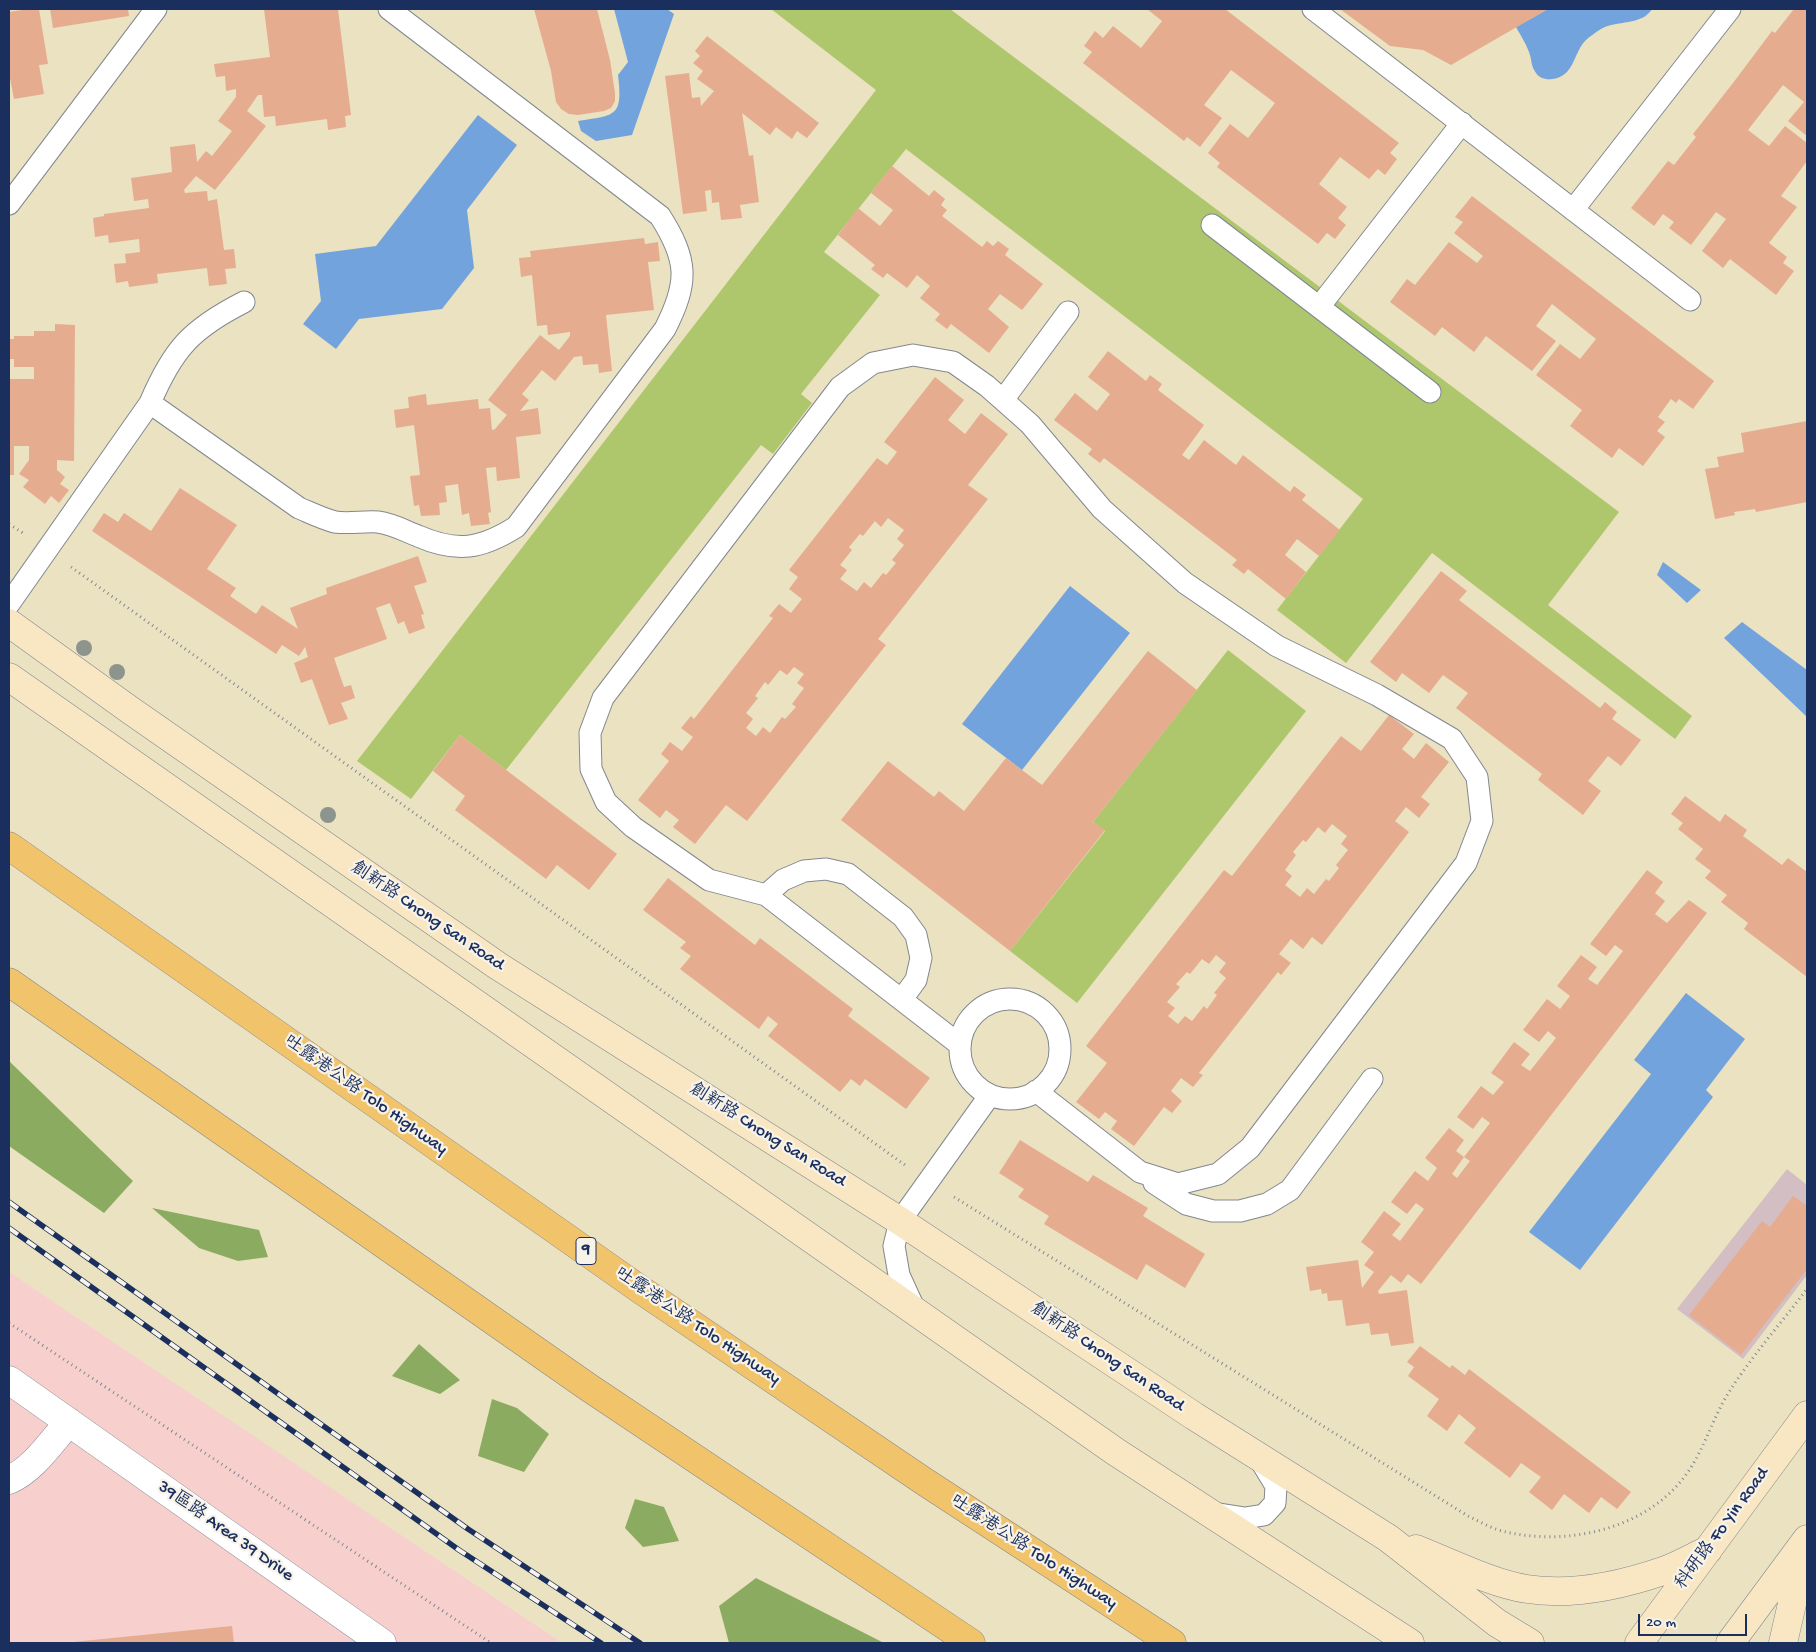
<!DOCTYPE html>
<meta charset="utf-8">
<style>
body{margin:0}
#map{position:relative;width:1816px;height:1652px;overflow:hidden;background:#eae2c1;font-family:"Gochi Hand",sans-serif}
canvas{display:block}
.frame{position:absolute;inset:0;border:10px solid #1b2f5e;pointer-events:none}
.scale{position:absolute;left:1638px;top:1614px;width:109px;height:22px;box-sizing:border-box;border:2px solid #1b2f5e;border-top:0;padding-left:6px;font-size:15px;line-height:18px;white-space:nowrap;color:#1b2f5e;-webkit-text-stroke:4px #f7f3e8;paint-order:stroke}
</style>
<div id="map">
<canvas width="1816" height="1652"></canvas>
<div class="frame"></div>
<div class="scale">20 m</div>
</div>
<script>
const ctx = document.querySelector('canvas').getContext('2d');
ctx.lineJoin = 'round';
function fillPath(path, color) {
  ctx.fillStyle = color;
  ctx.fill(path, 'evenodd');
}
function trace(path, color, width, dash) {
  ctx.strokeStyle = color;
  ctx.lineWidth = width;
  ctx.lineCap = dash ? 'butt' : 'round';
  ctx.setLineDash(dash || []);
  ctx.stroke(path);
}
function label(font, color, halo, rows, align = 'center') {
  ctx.font = font + ' "Gochi Hand","LXGW WenKai TC",sans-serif';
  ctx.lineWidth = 4.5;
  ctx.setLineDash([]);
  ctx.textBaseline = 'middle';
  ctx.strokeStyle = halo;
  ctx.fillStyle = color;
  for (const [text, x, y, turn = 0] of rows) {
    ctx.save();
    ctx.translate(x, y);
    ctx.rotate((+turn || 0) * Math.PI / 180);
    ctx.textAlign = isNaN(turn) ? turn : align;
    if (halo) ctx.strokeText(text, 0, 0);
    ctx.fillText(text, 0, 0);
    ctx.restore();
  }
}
fillPath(new Path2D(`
 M9,1272L562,1643H9Z`), '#f7d0cd');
fillPath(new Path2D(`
 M1787,1169L1807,1185V1275L1743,1359L1677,1309Z`), '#d2bec3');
fillPath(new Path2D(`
 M771,9H950L1619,512L1548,605L1692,716L1675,739L1432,553L1346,663L1277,610L1363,499L906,149L824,252L880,295L801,394L812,403L773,454L761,445L506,770L460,735L411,799L357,761L876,90Z
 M1228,650L1306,711L1077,1003L1010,951L1105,831L1093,822Z`), '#afc76c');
fillPath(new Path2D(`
 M9,1061L133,1181L104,1213L9,1146Z
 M152,1208L259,1230L268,1257L238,1261L199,1248Z
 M419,1344L460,1380L440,1394L392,1376Z
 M492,1399L517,1408L549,1434L524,1472L478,1456Z
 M635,1499L664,1507L679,1541L643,1547L625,1528Z
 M756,1578L884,1643H729L719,1606Z`), '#8bac60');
fillPath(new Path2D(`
 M614,9H667L674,14L632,135L596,141L581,131L578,121C616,115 623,117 618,75L628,62Z
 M1548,9H1652C1642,26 1616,20 1601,29C1595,33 1590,36 1585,41C1573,54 1574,77 1552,79C1546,80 1539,78 1536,73C1531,66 1532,62 1530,55C1527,45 1521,36 1516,27Z
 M478,115L517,145L467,210L474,268L442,309L359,319L336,349L303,324L321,301L315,254L376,246Z
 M1663,562L1701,590L1687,603L1657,575Z
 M1070,586L1130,633L1022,770L962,724Z
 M1742,622L1807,670V717L1724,638Z
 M1686,993L1745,1039L1706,1090L1713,1097L1580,1270L1529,1232L1651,1074L1634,1060Z`), '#73a3dd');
fillPath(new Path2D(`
 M29,9H39L48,64L39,65L44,94L14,99L9,73V12Z
 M50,9H128L129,16L53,28Z
 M264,9H338L351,115L345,116L346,127L328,130L327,119L276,126L275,116L264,117L262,95H258L247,111L266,126L241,158L215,190L196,176L184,190L185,193L207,191L208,201L217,199L224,250L234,249L236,268L225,269L227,284L209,286L207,268L157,274L158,283L129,287L128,281L116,283L114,264L126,263L125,254L140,252L139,239L109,243L108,235L95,237L93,218L104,216V214L149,208L148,199L134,201L131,178L172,172L170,147L195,144L197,162L206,151L212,156L232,131L218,121L236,97V89L226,91L225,76L216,77L214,64L270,57Z
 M534,9H597L610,60L615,93V101L611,108L604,111L578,115L569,114L561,109L556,102L551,71Z
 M1147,9H1225L1399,143L1390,153L1397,159L1385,175L1378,169L1369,179L1340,157L1319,184L1347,207L1338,218L1346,225L1335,239L1327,233L1318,244L1217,167L1220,163L1208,153L1230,124L1248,138L1275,103L1231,70L1204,105L1222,118L1200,147L1187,137L1184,141L1083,63L1092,52L1084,46L1095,31L1103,38L1113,26L1141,48L1162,21Z
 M1340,9H1548L1451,65L1423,50L1390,46Z
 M1794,9H1807V136L1788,121L1804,102L1783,85L1748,130L1769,146L1785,126L1807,143V161L1781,196L1797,207L1769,243L1787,257L1783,263L1794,271L1776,295L1730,259L1723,268L1702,251L1726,219L1716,212L1691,245L1669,228L1674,222L1663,214L1654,226L1631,208L1668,161L1674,165L1696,137L1693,134L1733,83L1772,31L1775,33Z
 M707,36L819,123L807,138L797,131L792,139L776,127L770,135L742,113L749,156L753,155L759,202L740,205L742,218L721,220L719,202L712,203L711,190L705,191L707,211L683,214L665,76L689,73L692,98L700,97L701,106L714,91L697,79L703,71L693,63L700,56L695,51Z
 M892,166L929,196L934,190L945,199L941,205L947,210L942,216L982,247L987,241L993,246L998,241L1009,249L1005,255L1043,284L1022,310L1000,294L988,309L1009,327L989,353L951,324L947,329L935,320L940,314L920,298L930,286L917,275L907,288L887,273L883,278L871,269L875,265L838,235L858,208L880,226L893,210L871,193Z
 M1472,196L1714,381L1693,409L1679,399L1676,403L1671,399L1658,417L1665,422L1657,431L1665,437L1643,466L1619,448L1612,458L1570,426L1582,410L1536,375L1560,344L1580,359L1596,339L1552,304L1536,326L1556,341L1532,371L1486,336L1474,352L1442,327L1435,336L1390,302L1407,279L1415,285L1449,242L1477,263L1483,256L1454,233L1463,222L1455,217Z
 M644,238L645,244L658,242L660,261L648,262L654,310L606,315L612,371L599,373L598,364L583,365L582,356L574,357L555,381L542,370L522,394L529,400L520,411L538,408L541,434L516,437L520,478L497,481L496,467L486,468L491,512L488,513L490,524L471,526L469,513L462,515L458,484L445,486L447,502L439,503L440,515L421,516L419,505L414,506L410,476L420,475L414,425L396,428L394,410L409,408L408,397L426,394L427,405L478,399L479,409L490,408L492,430L495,429L507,415L488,400L514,367L540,335L559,350L570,336V332L548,335L547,325L537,326L532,275L521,277L519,258L531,257L530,251Z
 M55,324L75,325L74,461L57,460V470L65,477L60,484L69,490L59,503L51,496L45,504L23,487L29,480L19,474L29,460V446H14V475H9V379H34V367H14V359H9V339H14V336H34V331H55Z
 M1108,351L1146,381L1150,375L1162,384L1158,390L1204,425L1182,455L1189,460L1204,440L1236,465L1243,455L1290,492L1294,486L1306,495L1302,500L1340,530L1319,556L1297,539L1285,555L1306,572L1286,599L1248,569L1244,574L1232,565L1237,560L1104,458L1100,463L1088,454L1092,449L1054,420L1075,393L1097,411L1110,394L1088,377Z
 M935,377L964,400L948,420L965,434L981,413L1008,434L968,485L988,499L878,639L886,645L747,821L726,805L695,844L673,827L679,820L666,810L660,818L638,800L669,761L661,754L670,742L682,751L693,737L681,728L691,716L694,719L773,618L769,616L779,604L791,613L802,599L789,589L798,577L789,570L877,458L887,465L897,452L884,442ZM888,518L904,530L897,539L904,545L892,560L896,563L886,575L883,573L871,588L864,582L857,591L840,579L847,570L840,565L852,550L849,547L860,534L863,536L875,521L881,527ZM794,667L804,674L797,683L804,688L792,704L796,707L785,719L782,717L770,733L763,727L756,736L746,728L753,719L746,713L758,698L755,696L765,682L768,685L780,670L787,675Z
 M1807,421V502L1756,512L1755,509L1734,512L1735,515L1715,519L1705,469L1719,467L1717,457L1744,452L1741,433Z
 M180,488L237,525L207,569L236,588L230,596L256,614L262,605L298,629L290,608L327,594L326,588L418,556L427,582L414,586L424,614L421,615L425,628L409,634L404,621L398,624L390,603L376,608L387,639L334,658L344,687L351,685L355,698L341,703L348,719L329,725L312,679L301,683L294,663L308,657L305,647L299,656L282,645L276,654L92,531L104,513L118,522L124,513L151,531Z
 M1441,571L1467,591L1459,600L1600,708L1605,702L1617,712L1612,719L1641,740L1621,766L1608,756L1588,781L1601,791L1583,815L1538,780L1542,774L1456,708L1468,693L1443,675L1429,693L1402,673L1396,682L1370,662Z
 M1148,651L1197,690L1093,822L1105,830L1010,951L841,820L888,761L934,797L939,791L964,811L1006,758L1042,785Z
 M1389,715L1414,734L1402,749L1414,759L1426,743L1449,762L1421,797L1430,804L1419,818L1406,807L1395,821L1409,832L1322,945L1312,937L1303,949L1291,939L1279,954L1291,963L1281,975L1278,972L1199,1073L1203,1075L1193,1087L1181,1078L1171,1091L1182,1101L1172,1113L1164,1107L1134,1146L1111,1129L1117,1121L1105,1112L1099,1119L1076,1102L1107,1063L1086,1046L1224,870L1232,876L1341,736L1361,751ZM1332,824L1347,836L1341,844L1348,850L1336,865L1339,868L1329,881L1326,879L1314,894L1307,888L1300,897L1285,885L1292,876L1285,870L1296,855L1293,852L1303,840L1306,842L1318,827L1325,833ZM1216,955L1226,963L1219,972L1226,978L1214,993L1217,995L1207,1009L1204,1006L1192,1021L1185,1016L1178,1024L1168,1016L1175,1008L1167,1002L1180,987L1176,984L1187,972L1190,974L1202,959L1209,964Z
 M460,735L617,854L589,890L557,865L546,879L455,810L465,796L433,771Z
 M1685,796L1720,822L1725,814L1747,830L1743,836L1782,865L1788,858L1807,872V977L1744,929L1748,923L1721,902L1727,895L1705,878L1711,871L1695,859L1703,849L1678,829L1683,823L1671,814Z
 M1647,870L1663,882L1655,893L1665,901L1655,914L1667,923L1689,900L1707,913L1421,1284L1408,1274L1401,1283L1391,1275L1378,1291L1379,1294L1407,1290L1414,1343L1391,1346L1388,1333L1371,1335L1369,1323L1346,1326L1342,1300L1328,1301L1327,1293L1322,1294L1321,1289L1310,1291L1306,1267L1358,1260L1362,1288L1374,1272L1364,1265L1374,1252L1361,1242L1384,1211L1401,1224L1392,1235L1400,1241L1424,1209L1416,1203L1407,1214L1391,1202L1415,1171L1428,1181L1437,1168L1425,1158L1449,1128L1464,1140L1456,1151L1464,1157L1452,1174L1457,1178L1470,1161L1464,1157L1490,1123L1482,1117L1473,1129L1457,1117L1481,1086L1493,1095L1504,1082L1491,1073L1514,1042L1530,1054L1521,1065L1530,1071L1556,1038L1548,1031L1539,1042L1523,1030L1547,999L1560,1009L1570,996L1557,986L1581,955L1597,967L1588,979L1597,985L1623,951L1615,945L1606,956L1590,944Z
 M668,878L755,945L760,938L853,1009L848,1016L930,1078L906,1109L865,1079L860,1086L851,1079L840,1092L768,1036L778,1024L768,1016L759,1029L680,969L691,956L680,948L686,942L643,910Z
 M1020,1140L1088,1182L1093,1175L1148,1208L1143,1216L1205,1254L1185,1288L1146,1264L1137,1280L1044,1224L1049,1216L1018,1197L1024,1189L999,1173Z
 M1793,1196L1807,1206V1269L1741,1355L1689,1315L1762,1221L1770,1227Z
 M1420,1346L1450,1368L1452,1365L1465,1375L1469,1369L1631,1492L1617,1509L1601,1497L1589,1513L1564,1494L1552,1510L1529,1492L1541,1477L1521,1463L1510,1478L1464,1443L1476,1428L1459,1414L1447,1431L1427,1416L1439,1399L1408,1376L1414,1367L1407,1362Z
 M232,1626L234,1643H73V1642Z`), '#e6ac8f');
const lane = new Path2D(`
 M1313,9L1690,300
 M9,204L156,9
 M1573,210L1730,9
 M1212,225L1430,392
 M1319,307L1462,123
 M1003,400L1068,312
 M150,403C173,349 191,329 244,302
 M9,604L150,403L299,508C311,513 323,519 335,522C349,524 364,521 378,522C393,524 405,531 418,536C457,553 481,549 516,527L665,329C689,282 688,260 660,216L389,9
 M766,895L783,880L804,871L826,869L848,874L903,917L916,935L921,958L916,980L902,999
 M960 1049a50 50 0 1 1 100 0a50 50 0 1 1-100 0Z
 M960,1045L766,895L709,880L633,827L606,802L591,769L590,733L603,698L840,387L873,363L913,355L953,362L987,386L1030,424L1102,509L1185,583L1277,646L1377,695L1452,739L1477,777L1482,821L1466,863L1250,1148L1218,1174L1178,1184L1140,1172L1036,1091
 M1154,1183L1186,1204L1213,1211H1240L1267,1204L1290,1190L1372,1079
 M915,1310L899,1275L894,1246L900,1221L990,1095
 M1213,1513L1245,1518L1264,1515L1275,1503L1276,1486L1259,1458`);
const street = new Path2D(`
 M9,1380L382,1643
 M9,1480C34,1469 51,1442 69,1422`);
const secondary = new Path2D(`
 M9,623L130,710L498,966L900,1221L1194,1416L1388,1538L1497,1623L1530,1643
 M9,677L1116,1452L1410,1643
 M1416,1549C1449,1562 1493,1584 1527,1589C1571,1596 1622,1585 1663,1571C1678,1566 1693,1557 1708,1550
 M1639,1643L1807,1415
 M1730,1643L1807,1539
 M1783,1643L1797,1582L1807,1557`);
const highway = new Path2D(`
 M9,846L641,1290L925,1482L1172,1643
 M9,982L588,1387L971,1643`);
trace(lane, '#828890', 23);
trace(street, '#828890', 29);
trace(secondary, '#828890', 29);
trace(highway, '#828890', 29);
trace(new Path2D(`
 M9,524L23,533
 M71,567L905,1165
 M954,1197L1468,1516C1479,1521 1490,1528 1502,1531C1565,1547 1645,1530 1685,1476C1704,1451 1712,1419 1729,1392C1752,1356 1781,1323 1807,1289
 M9,1323L491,1643`), '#828890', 3, [1, 4]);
trace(lane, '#fff', 21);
trace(street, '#fff', 28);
trace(secondary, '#f9e7c3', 28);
trace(highway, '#f1c36a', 28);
const rail = new Path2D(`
 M9,1202L468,1529L640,1643
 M9,1228L459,1550L601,1643`);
trace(rail, '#1b2f5e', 5.5);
trace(rail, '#f7f3e8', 4, [11]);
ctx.fillStyle = '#8c948d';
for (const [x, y] of [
 [84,648],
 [117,672],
 [328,815]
]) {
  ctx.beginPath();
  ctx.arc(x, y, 8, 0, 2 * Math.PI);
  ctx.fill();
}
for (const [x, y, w] of [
 [586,1251,20]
]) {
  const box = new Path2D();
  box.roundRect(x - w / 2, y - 13.5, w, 27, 4);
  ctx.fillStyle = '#f7f3e8';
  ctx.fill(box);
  trace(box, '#1b2f5e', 1);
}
label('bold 16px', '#1b2f5e', null, [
 ["9",586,1251]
]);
label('18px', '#1b2f5e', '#f7f3e8', [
 ["創新路 Chong San Road",427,917,34],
 ["吐露港公路 Tolo Highway",365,1096,35],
 ["創新路 Chong San Road",767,1136,32],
 ["吐露港公路 Tolo Highway",697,1327,34],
 ["創新路 Chong San Road",1107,1358,34],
 ["科研路 Fo Yin Road",1723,1529,-54],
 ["39區路 Area 39 Drive",225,1532,35],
 ["吐露港公路 Tolo Highway",1033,1553,33]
]);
</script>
